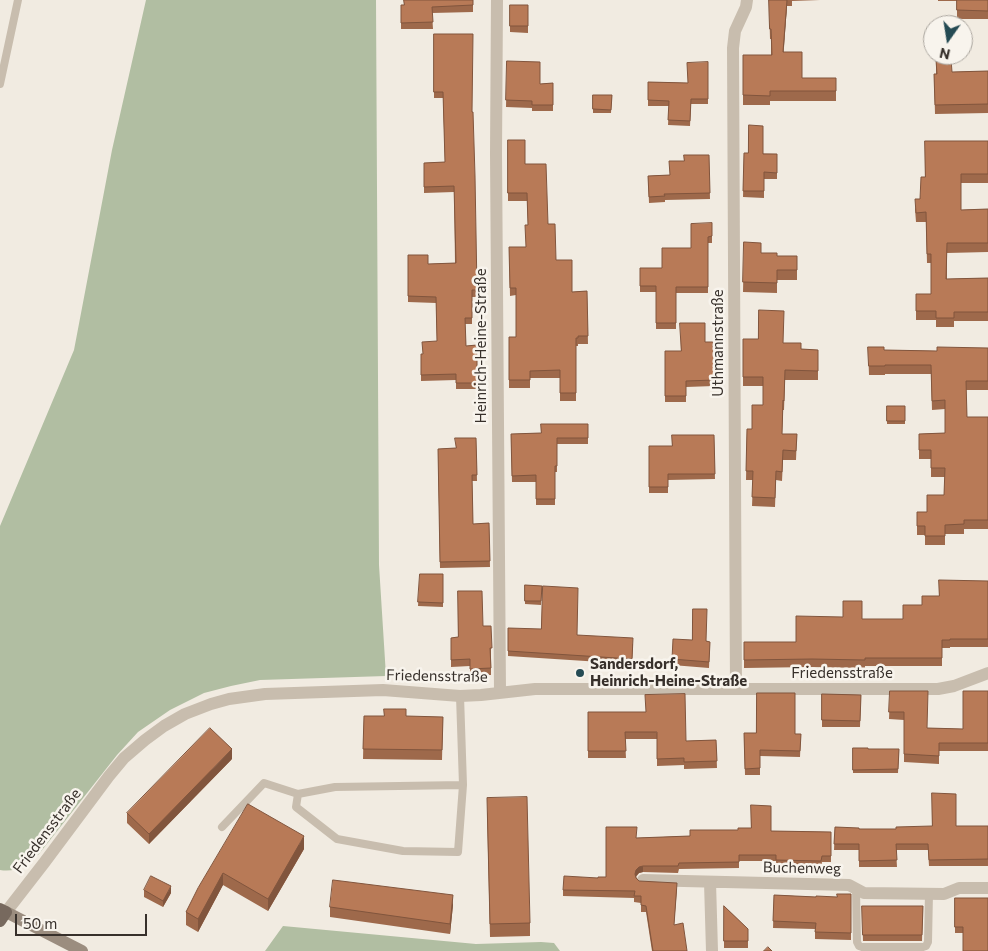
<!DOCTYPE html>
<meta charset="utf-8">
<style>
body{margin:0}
#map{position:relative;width:988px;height:951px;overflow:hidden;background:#f1ebe1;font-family:Commissioner,sans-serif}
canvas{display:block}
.north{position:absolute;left:923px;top:15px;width:50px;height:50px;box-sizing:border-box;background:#f8f4ed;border:1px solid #aba69f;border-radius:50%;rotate:193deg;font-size:14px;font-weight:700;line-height:20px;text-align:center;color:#37302b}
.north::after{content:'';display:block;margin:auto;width:18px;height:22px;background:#254b54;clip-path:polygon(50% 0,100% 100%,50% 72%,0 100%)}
.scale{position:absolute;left:15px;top:914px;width:132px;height:22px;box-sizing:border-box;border:2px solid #37302b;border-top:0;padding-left:6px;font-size:15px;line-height:18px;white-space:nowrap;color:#37302b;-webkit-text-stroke:4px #f8f4ed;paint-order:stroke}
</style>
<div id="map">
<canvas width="988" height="951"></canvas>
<div class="north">N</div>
<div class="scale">50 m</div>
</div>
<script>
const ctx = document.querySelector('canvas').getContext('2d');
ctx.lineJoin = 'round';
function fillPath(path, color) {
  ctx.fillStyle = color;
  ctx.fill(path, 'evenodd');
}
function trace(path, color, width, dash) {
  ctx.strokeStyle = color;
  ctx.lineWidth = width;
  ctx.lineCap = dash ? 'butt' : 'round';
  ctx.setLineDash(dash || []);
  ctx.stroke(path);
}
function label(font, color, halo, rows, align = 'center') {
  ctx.font = font + ' Commissioner,sans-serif';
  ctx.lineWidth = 5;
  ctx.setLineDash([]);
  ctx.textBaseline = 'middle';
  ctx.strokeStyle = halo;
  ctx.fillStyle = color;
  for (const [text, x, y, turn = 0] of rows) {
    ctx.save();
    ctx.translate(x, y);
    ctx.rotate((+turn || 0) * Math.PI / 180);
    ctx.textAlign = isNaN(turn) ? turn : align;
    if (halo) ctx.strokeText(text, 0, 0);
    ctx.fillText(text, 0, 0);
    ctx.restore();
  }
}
fillPath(new Path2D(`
 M146,0H376L379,565L386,676L260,680L231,686L204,693L170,710L138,732L117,755L39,854C27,864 17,873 0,870V526L74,350L112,150Z
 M283,926L476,944L541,942L554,943L560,951H265Z`), '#b1bea2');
trace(new Path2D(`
 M0,84L18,0
 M460,696L463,785L458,852L403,851L337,839L296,807L298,794L335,787L463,785
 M222,827L264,783L298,794
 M856,889L857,942L859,946L862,947H923L926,946L928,942L929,893`), '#c8bdae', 8);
trace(new Path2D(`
 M497,0L496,154L500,692
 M736,689L733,48L735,31L746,7L747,0
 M643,880L849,885L864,893L944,894L959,888H988
 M710,882L712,951
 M6,912L44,863L109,776L124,758L145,740L164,726L185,714L211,704L229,699L265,694L383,690L460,696L481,695L535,689H938L954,686L988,673`), '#c8bdae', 12);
trace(new Path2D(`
 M6,912L82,951`), '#9b8d7f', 12);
trace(new Path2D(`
 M0,909L6,912L0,921`), '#77695e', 12);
fillPath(new Path2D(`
 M473,0V12L432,13L433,29H401V5Z
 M769,0H820L792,1V6H787L783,52L802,78H836V101H770V105H743V55H771V39H770Z
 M938,0H988V19H957V1H938Z
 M510,5H528V33L510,32Z
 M434,34L472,112L477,297H472V324H465L466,346L477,345V389H456V380L421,381V354H423L437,341L436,303L408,302V255L428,264L455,263L454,192L424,193V163L445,162L443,98H434Z
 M936,60L952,72L988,71V113L935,114L934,74H936Z
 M507,61L540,84L553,83V111H532V108L506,107Z
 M708,62V104H691L690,126L668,125L669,106H648V82L688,83Z
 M593,95H612L611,113H593Z
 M508,140L525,164L548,224L556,260L572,292L587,291L588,344H578V346H576V401H560V378H530V388H509V337H516V295L510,296L509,247H526L528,225L527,201H508Z
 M988,141V183H961V210L988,209V252L947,253V279L988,278V321H954V327H936V320H916V311L931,294V263H927L926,222H916L915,209L920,199L925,177Z
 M744,153L777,154V179H764V198L743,197Z
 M709,155L710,199L665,200V202L649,203L648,176L670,175L684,161Z
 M712,223V243H708V293H676V329H656V292H640V268H662L691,248Z
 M744,242L761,253L777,256H797V280H777V293L743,292Z
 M743,339L783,343L801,349L818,350V380H785L784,410H783L782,434H797L796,460H783L782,481L776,480L775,507L752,506L753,480H746L747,429H752L763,405V386H743Z
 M705,342H713L714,386L686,387V402H665V351H681Z
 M868,347L884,350L937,351L988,348V390H966L967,417H988V529H964V534H945V545H925V535H917V512H927L944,495L945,477H931V459H919V434L945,433V409L932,410L931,374H885V375H869Z
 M887,406H905V424H887Z
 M588,424V444H557V472H555V505H536V482H512L511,434L541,433Z
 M714,435L715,479L668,480V493H649V446H672Z
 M476,438L477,481H472L473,524L489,523L490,567L440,568L438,449L456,448Z
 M420,574H443V607L418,606Z
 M988,581V647H950V648H942V666H865V668L812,667L744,668V642H796L862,619H903L922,605L939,596Z
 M525,585L542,586L541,605L525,604Z
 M483,626H491V675H470V666L451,667V638L458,637Z
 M508,628L577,635L633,644L632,664L508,656Z
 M706,641L710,642L709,668L672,665V659Z
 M890,691L927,728L963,729L988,691V751H939V764L904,762V720L889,719Z
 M822,694L861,695L860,727H822Z
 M588,712L686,741L716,740L717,768L684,769V765L657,766V739H625L626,758H588Z
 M364,716L443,717L442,760L363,759Z
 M744,733L801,734L800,757L760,756V775H745Z
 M853,748L868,749H899L898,773H853Z
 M232,759L149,844L127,823V813Z
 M248,804L304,849L268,911L223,885L198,932L186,925V912Z
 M487,811L530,923V936L490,937Z
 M956,826H988V866H929L928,850H896L897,867H859V850H834L835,827L859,829H896Z
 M771,831L831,832V862H822L821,867L776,866V861H739V868L679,869L678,873L643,872L639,873L636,877L639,881L677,889L674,925L687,951H652L646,912H641V903L634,902V898L563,896V890L598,878L606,877L636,838L690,836Z
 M144,890L171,893L163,907L144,897Z
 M851,894V940L815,939V929L773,928L774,895L816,897H837Z
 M955,898H988L963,933H955Z
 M453,905L450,934L330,917V907Z
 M724,906L748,929V948H724Z
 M862,906H923L922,941H863Z`), '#9e694b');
fillPath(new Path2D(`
 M787,0V6L783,61V52Z
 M232,749V759L149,844V834Z
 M304,836V849L268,911V899Z
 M643,866V872L639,873L636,876L635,874L636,870L639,867Z
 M223,873V885L198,932V919Z
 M171,886V893L163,907V901Z
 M453,895V905L450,934V924Z`), '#81553d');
const building = new Path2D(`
 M404,0H473V5L432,7L433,22L401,23V5H404Z
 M769,0H787L783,52H802V78H836V91H770V96L743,95V55H772L771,29H770Z
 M957,0H988V11L957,10Z
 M510,5H528V26H510Z
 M434,34H473L472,112H473L475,176L477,290H472V318H465L466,346L477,345V383H456V374L421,375V354H423L422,342L437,341L436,297L408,296V255H428V264L456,263L454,186L424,187V163L445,162L443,92H434Z
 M951,59L952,72L988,71V104L935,105L934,74H937L936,60Z
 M507,61L540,62V84L553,83V105H532V101L506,100Z
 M708,62V99H691L690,121L668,120L669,101L648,100V82L688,83L687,63Z
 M593,95H612L611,110L593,109Z
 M749,125L763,126V154H777V173L764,172V191H743L744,153H748Z
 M508,140H525V164H546L548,224H555L556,260H572V292L587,291L588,336H578V338H576V393H560V370L530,371V380H509V337H516V288H510L509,247H526L525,225H528L527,193H508Z
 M925,141H988V174H961V210L988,209V243H947L946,279L988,278V312H954V318H936V311H916V294H931V254H927L926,212L916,213L915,199H920L921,177H925Z
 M684,155H709L710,193L664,194L665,196L649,197L648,176L670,175L669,161H684Z
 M712,223V236L708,237V287H676V323H656V286H640V268H662V248H691V224Z
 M744,242L761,243V253H777V256H797V270H777V283L743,282Z
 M759,310L784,311L783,343H801V349L818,350V371L785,370L784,401L783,400L782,434H797L796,451L783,450L782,472L776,471L775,498L752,497L753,471H746L747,429H752V405H763V377H743V339H758Z
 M680,323H705V342H713L714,380L686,381V396H665V351H681Z
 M868,347H884V350L937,351V347L988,348V381H966L967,417H988V520H964V524L945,525V536H925V526H917V512H927V495H944L945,468H931V450H919V434L945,433V400L932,401L931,365H885V366H869Z
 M887,406H905V421H887Z
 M541,424H588V438H557V466H555V499H536V475L512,476L511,434L541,433Z
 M672,435H714L715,474H668V487H649V446H672Z
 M455,438H476L477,475H472L473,524L489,523L490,561L440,562L438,449L456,448Z
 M420,574H443V603L418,602Z
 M939,580L988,581V639H950V640H942V658H865V660L812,659L744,660V642H796V616L843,617V601H862V619H903V605H922V596H939Z
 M525,585L542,586L541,601H525Z
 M543,586L578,588L577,635L633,638L632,659L508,651V628L541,629Z
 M458,591H482L483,626H491L492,648H490L491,668L470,669V659L451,660V638L458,637Z
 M693,609H707L706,641L710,642L709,662L672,659L673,639L692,640Z
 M890,691H928L927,728L963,729V691H988V743H939V756L904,754V712H889Z
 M757,693H795V734H801L800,751L760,750V768L745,769L744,733H756Z
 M685,694L686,741L716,740L717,761L684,762V758L657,759V732H625L626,751H588V712H646L645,695Z
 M822,694L861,695L860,721L822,720Z
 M384,709H406V716L443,717L442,750L363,749L364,716H384Z
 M210,728L232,749L149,834L127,813Z
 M853,748H868V749H899L898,769L853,770Z
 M932,793L956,794V826H988V859L929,860L928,844H896L897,860L859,861V844H834L835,827L859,828V829H896V827L932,826Z
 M527,797L530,923L490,924L487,798Z
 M248,804L304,836L268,899L223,873L198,919L186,912L198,888Z
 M751,805L771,806V831L831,832V856H822L821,861L776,860V855H739V862L679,863L678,866H643L639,867L636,870L635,874L636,878L639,881L677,883L674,925L683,923L687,951H653L646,906L641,905V896H634L635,891L563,890L564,876L598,878V877H606V827H637L636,838L690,836V830H738V828H751Z
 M151,876L171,886L163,901L144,890Z
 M333,880L453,895L450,924L330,907Z
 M837,894H851V933L815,932L816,923L773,921L774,895L816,897V896L837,897Z
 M955,898H988V951H963V927H955Z
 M724,906L748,929V941H724Z
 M862,906H923L922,935H863Z
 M768,947L772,951H764Z`);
fillPath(building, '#b87a57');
trace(building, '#81553d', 1);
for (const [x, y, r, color] of [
 [580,673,5,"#254b54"]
]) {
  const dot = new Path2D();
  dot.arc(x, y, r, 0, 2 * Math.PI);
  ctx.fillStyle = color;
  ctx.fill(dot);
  trace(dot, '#f8f4ed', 2);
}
label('15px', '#37302b', '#f8f4ed', [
 ["Uthmannstraße",718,343,-90],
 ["Heinrich-Heine-Straße",481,346,-90],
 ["Friedensstraße",842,673],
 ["Friedensstraße",437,676,1],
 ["Friedensstraße",47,831,-53],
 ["Buchenweg",802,868,1]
]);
label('bold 15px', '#37302b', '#f8f4ed', [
 ["Sandersdorf,",590,664],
 ["Heinrich-Heine-Straße",590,681]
], 'left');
</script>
